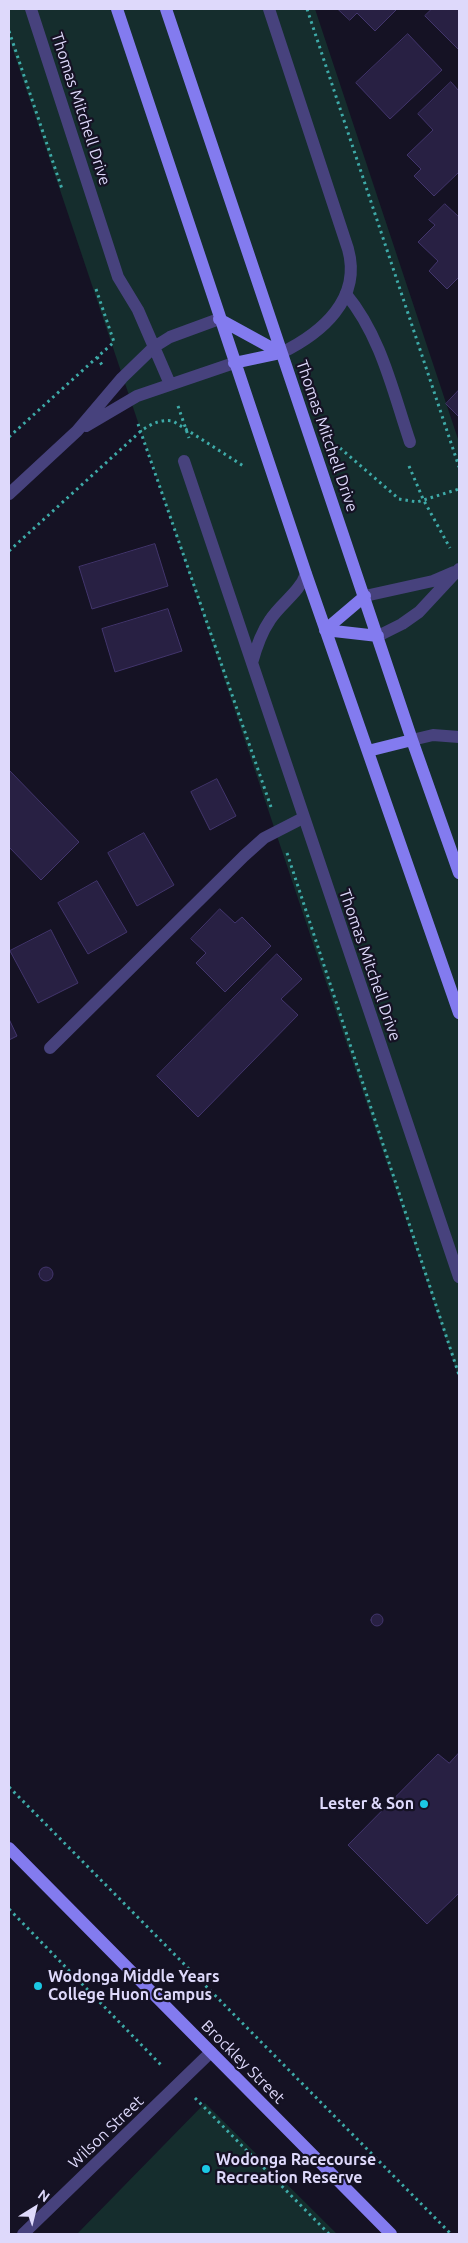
<!DOCTYPE html>
<style>
body{margin:0}
#map{position:relative;width:468px;height:2243px;overflow:hidden;background:#151224;font-family:Ubuntu,sans-serif}
canvas{display:block}
.frame{position:absolute;inset:0;border:10px solid #ded9fb;pointer-events:none}
.north{position:absolute;left:10px;top:2183px;width:50px;height:50px;-webkit-text-stroke:4px #151224;paint-order:stroke;rotate:36deg;font-size:14px;font-weight:700;line-height:20px;text-align:center;color:#ded9fb}
.north::after{content:'';display:block;margin:auto;width:18px;height:22px;background:#ded9fb;clip-path:polygon(50% 0,100% 100%,50% 72%,0 100%)}
</style>
<div id="map">
<canvas width="468" height="2243"></canvas>
<div class="frame"></div>
<div class="north">N</div>
</div>
<script>
const ctx = document.querySelector('canvas').getContext('2d');
ctx.lineJoin = 'round';
function fillPath(path, color) {
  ctx.fillStyle = color;
  ctx.fill(path, 'evenodd');
}
function trace(path, color, width, dash) {
  ctx.strokeStyle = color;
  ctx.lineWidth = width;
  ctx.lineCap = dash ? 'butt' : 'round';
  ctx.setLineDash(dash || []);
  ctx.stroke(path);
}
function label(font, color, halo, rows, align = 'center') {
  ctx.font = font + ' Ubuntu,sans-serif';
  ctx.lineWidth = 4.5;
  ctx.setLineDash([]);
  ctx.textBaseline = 'middle';
  ctx.strokeStyle = halo;
  ctx.fillStyle = color;
  for (const [text, x, y, turn = 0] of rows) {
    ctx.save();
    ctx.translate(x, y);
    ctx.rotate((+turn || 0) * Math.PI / 180);
    ctx.textAlign = isNaN(turn) ? turn : align;
    if (halo) ctx.strokeText(text, 0, 0);
    ctx.fillText(text, 0, 0);
    ctx.restore();
  }
}
fillPath(new Path2D(`
 M9,9H315L459,442V1378L9,38Z
 M205,2103L337,2234H77Z`), '#152d2d');
const building = new Path2D(`
 M338,9H397L375,31L357,13L350,20Z
 M432,9H459V50L425,16Z
 M408,34L442,70L390,119L356,83Z
 M451,82L459,91V172L434,196L414,176L421,169L407,155L433,130L418,114Z
 M445,204L459,217V277L447,289L429,271L438,261L418,242L435,225L429,220Z
 M459,390V417L446,404Z
 M155,544L168,586L92,609L79,567Z
 M168,609L182,651L115,672L102,629Z
 M9,770L79,842L41,880L9,847Z
 M217,779L236,816L210,830L191,792Z
 M144,833L174,885L137,906L108,853Z
 M97,881L127,932L88,954L58,903Z
 M220,909L235,923L242,917L271,946L225,992L196,963L206,953L191,939Z
 M51,930L78,983L38,1003L10,951Z
 M277,954L302,979L281,999L298,1015L198,1117L157,1076Z
 M9,1019L17,1036L9,1040Z
 M39 1274a7 7 0 1 1 14 0a7 7 0 1 1-14 0Z
 M371 1620a6 6 0 1 1 12 0a6 6 0 1 1-12 0Z
 M459,1753V1893L427,1924L348,1845L438,1754L449,1763Z`);
fillPath(building, '#282043');
trace(building, '#42356c', 1);
trace(new Path2D(`
 M307,9L459,467
 M9,31L62,189
 M97,357L102,365
 M178,406L189,438
 M138,424L271,807
 M9,437L114,342L96,289
 M340,448L399,499L417,502L459,489
 M409,466L423,499L450,548
 M9,551L142,430C152,424 160,419 173,421L245,467
 M287,853L459,1375
 M9,1787L451,2234
 M9,1909L162,2066
 M195,2098L329,2234`), '#3eaaa8', 3, [2.5, 4]);
trace(new Path2D(`
 M346,294C381,336 393,392 410,442
 M50,1048L244,856L264,838L303,818`), '#47427d', 12);
trace(new Path2D(`
 M31,9L118,277L138,310L170,384
 M269,9L348,249C362,299 322,333 281,353
 M86,426L137,396L234,363
 M184,461L459,1277
 M9,494L77,431L122,378L154,347L170,337L219,319
 M365,596L433,581L454,572
 M378,636L402,624L419,612L459,569
 M252,663C256,648 261,633 270,620C281,603 299,593 306,574
 M412,740L433,735L459,737
 M23,2234L211,2052`), '#47427d', 12);
trace(new Path2D(`
 M117,9L306,574L459,1013
 M166,9L412,740L459,873
 M219,319L281,353
 M234,363L281,353
 M325,630L378,636
 M325,630L365,596
 M368,751L412,740
 M9,1848L391,2234`), '#837bef', 12);
for (const [x, y, r, color] of [
 [424,1804,5,"#1bc8e4"],
 [38,1986,5,"#1bc8e4"],
 [206,2169,5,"#1bc8e4"]
]) {
  const dot = new Path2D();
  dot.arc(x, y, r, 0, 2 * Math.PI);
  ctx.fillStyle = color;
  ctx.fill(dot);
  trace(dot, '#151224', 2);
}
label('16px', '#ded9fb', '#151224', [
 ["Thomas Mitchell Drive",81,109,72],
 ["Thomas Mitchell Drive",327,436,71],
 ["Thomas Mitchell Drive",370,965,71],
 ["Brockley Street",243,2062,45],
 ["Wilson Street",106,2132,-44]
]);
label('bold 16px', '#ded9fb', '#151224', [
 ["Lester & Son",414,1804,"right"],
 ["Wodonga Middle Years",48,1977],
 ["College Huon Campus",48,1995],
 ["Wodonga Racecourse",216,2160],
 ["Recreation Reserve",216,2178]
], 'left');
</script>
